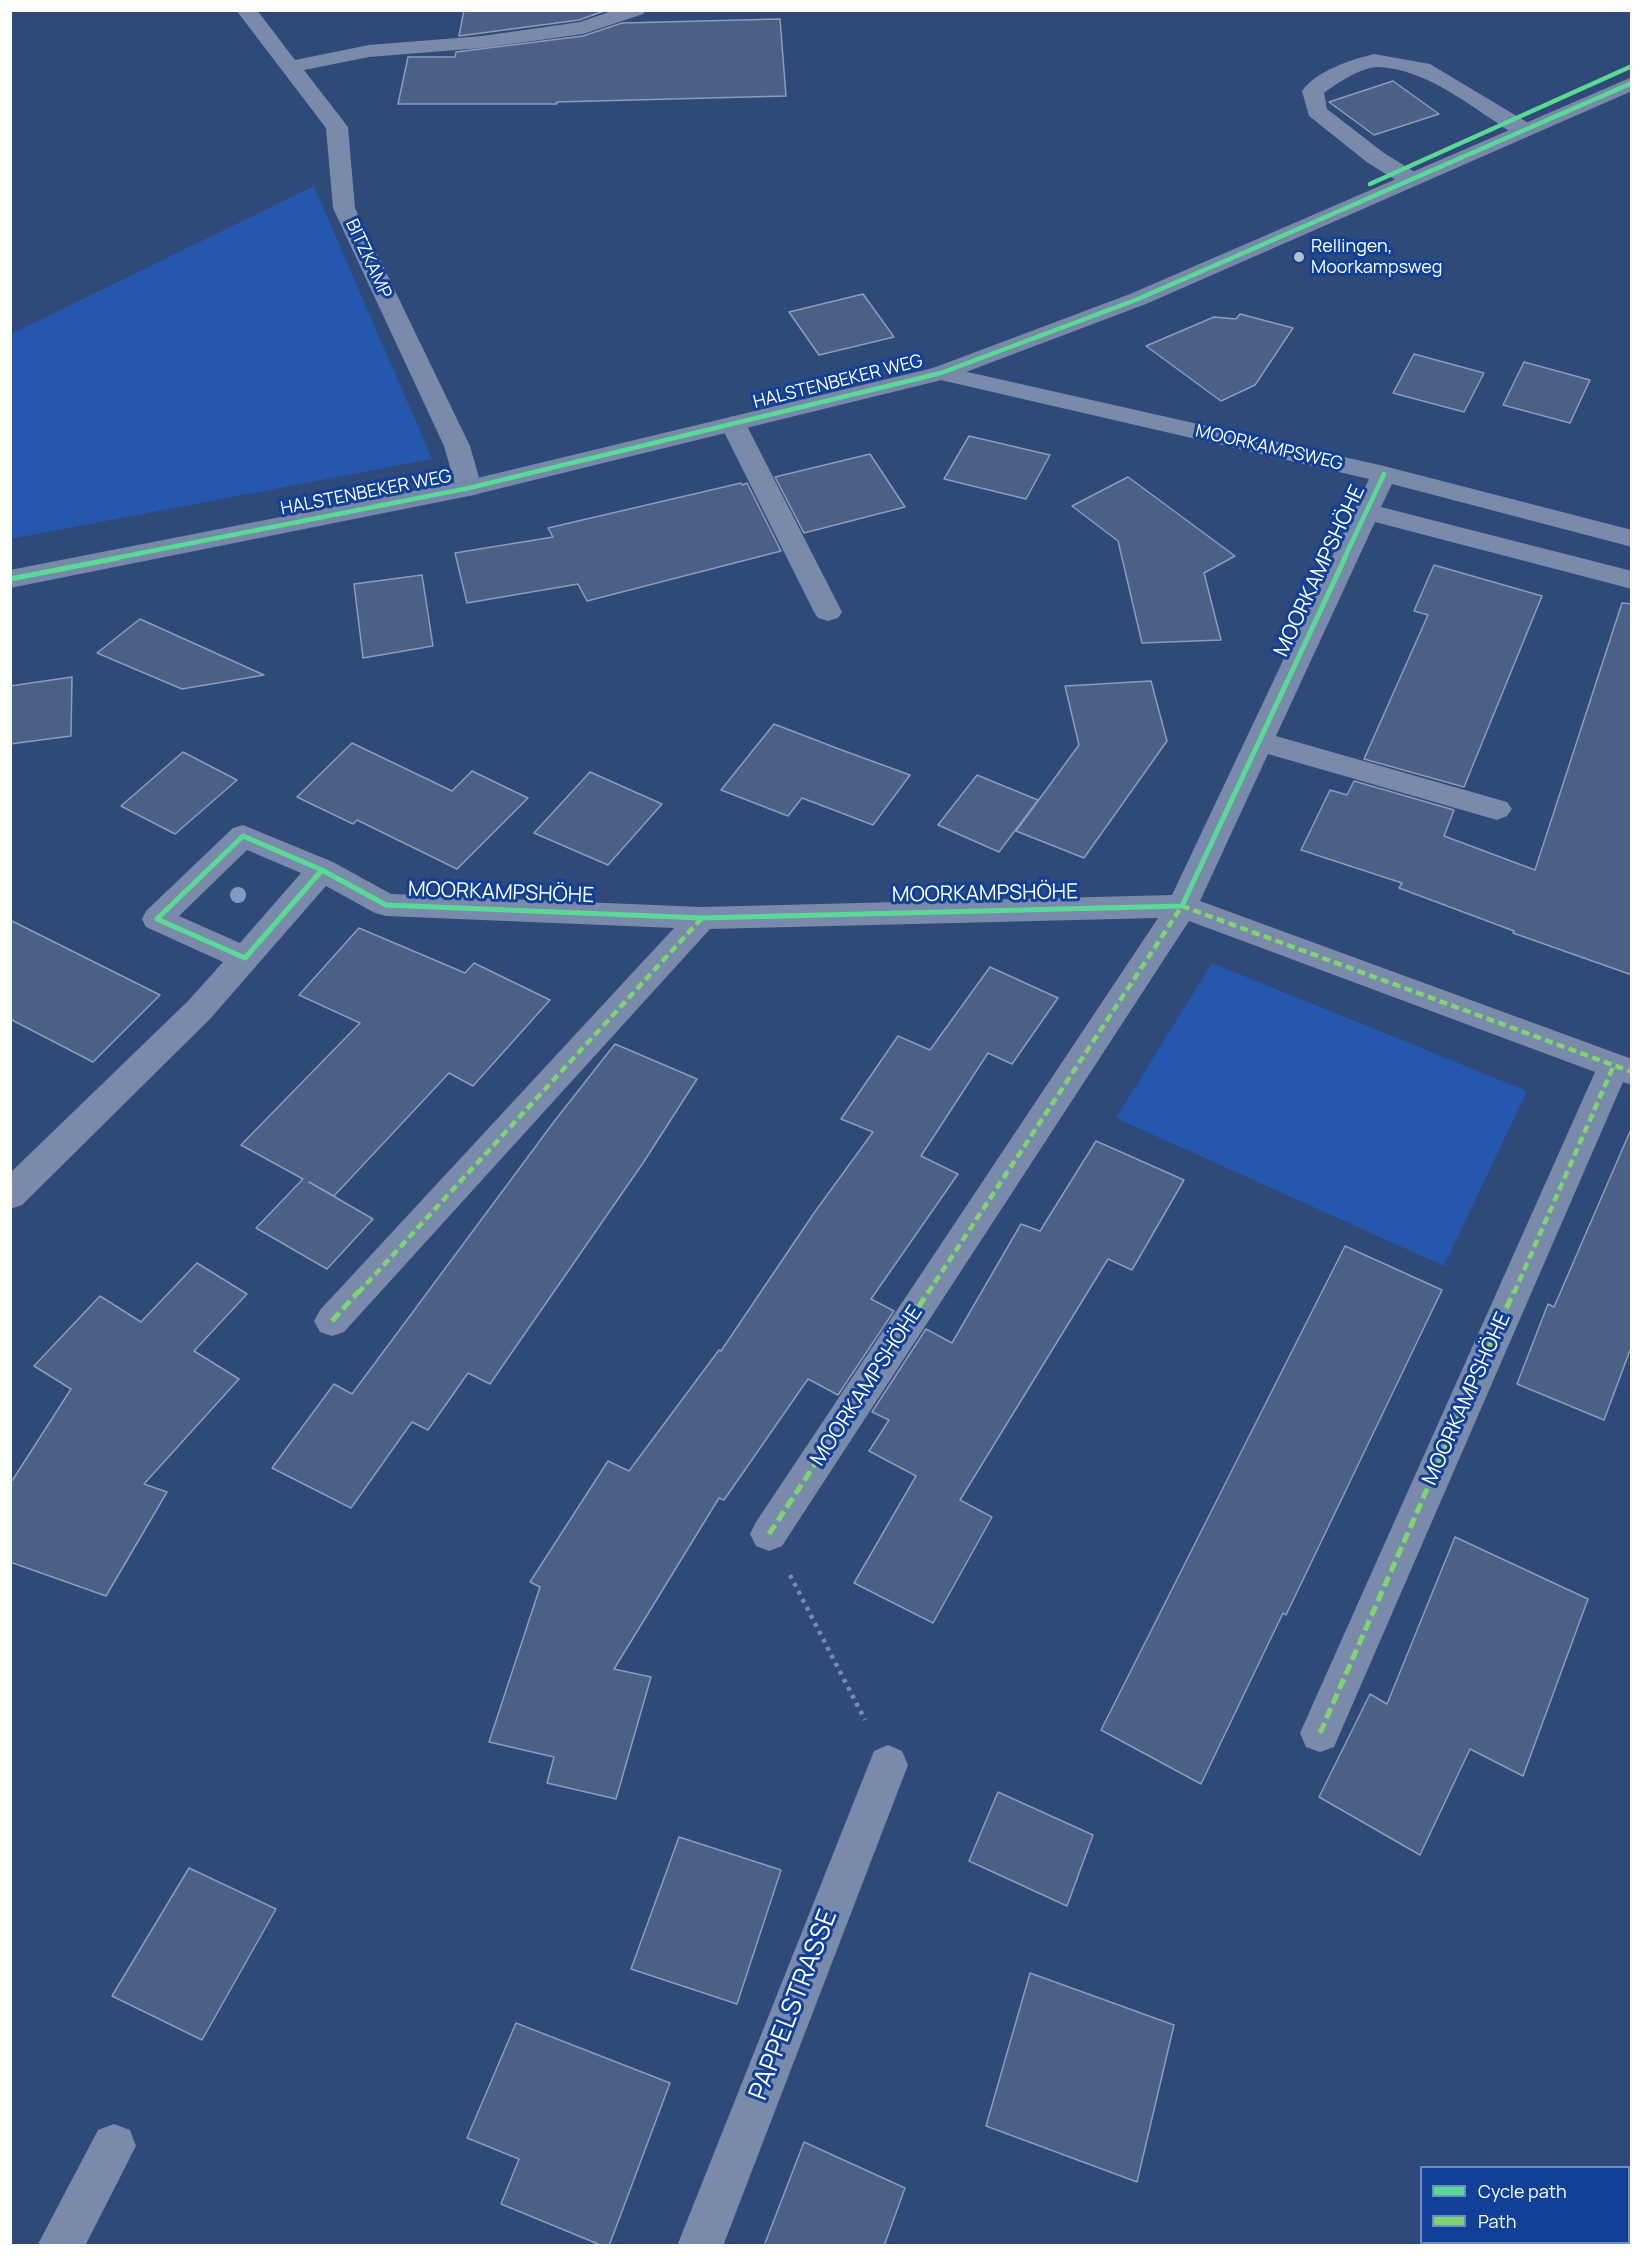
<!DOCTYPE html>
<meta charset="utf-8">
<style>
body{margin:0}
#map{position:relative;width:1642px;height:2256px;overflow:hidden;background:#2f4978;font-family:Manrope,sans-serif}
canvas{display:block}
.frame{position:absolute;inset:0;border:12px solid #fff;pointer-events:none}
.legend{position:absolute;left:1420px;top:2166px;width:210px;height:78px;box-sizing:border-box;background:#104097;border:2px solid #708cc1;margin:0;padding:8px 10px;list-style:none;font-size:18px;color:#fff}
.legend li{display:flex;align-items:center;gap:12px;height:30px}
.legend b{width:30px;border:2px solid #708cc1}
</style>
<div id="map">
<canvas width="1642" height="2256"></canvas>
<div class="frame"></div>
<ul class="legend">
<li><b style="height:8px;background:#5adb95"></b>Cycle path</li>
<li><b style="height:8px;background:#7fd670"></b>Path</li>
</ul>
</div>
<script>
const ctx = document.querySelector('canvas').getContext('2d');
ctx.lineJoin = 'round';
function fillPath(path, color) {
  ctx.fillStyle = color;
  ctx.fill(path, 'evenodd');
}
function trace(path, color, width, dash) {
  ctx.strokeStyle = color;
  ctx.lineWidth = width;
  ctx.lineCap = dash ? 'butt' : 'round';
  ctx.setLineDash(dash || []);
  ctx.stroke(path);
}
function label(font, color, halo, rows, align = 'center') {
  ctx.font = font + ' Manrope,sans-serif';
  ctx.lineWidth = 6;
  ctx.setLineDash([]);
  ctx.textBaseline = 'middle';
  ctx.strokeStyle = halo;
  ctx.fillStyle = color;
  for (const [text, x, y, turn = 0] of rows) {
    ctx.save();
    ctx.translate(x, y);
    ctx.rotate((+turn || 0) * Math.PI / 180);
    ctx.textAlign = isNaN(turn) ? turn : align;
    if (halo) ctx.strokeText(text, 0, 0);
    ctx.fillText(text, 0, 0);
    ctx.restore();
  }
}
fillPath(new Path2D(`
 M314,186L432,459L11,539V334Z
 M1212,963L1527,1091L1444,1266L1116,1118Z`), '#2557ae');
const building = new Path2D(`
 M464,10H607L579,20L459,36Z
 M780,19L786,96L557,102V104H398L408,57H455L456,52L583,36L622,23Z
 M1393,81L1439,114L1374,135L1329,102Z
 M863,294L894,337L819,355L789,312Z
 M1240,314L1293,328L1255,385L1221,401L1146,346L1214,317L1236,319Z
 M1414,354L1484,373L1464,412L1393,393Z
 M1524,362L1590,380L1570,423L1503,405Z
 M969,436L1050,455L1026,499L944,479Z
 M870,454L905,507L804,533L775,477Z
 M1128,477L1235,556L1204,573L1221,640L1142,643L1118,541L1072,506Z
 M741,483L742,485L747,483L781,551L587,601L578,584L467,603L455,553L553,537L548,528Z
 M1434,565L1542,596L1464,787L1364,759L1428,615L1414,611Z
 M422,575L433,646L363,658L354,584Z
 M1622,603L1632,604V975L1513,933L1514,931L1399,888L1402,883L1301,850L1330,790L1347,795L1354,781L1454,810L1444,836L1535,870Z
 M140,619L264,675L182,689L97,653Z
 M72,677L71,736L10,744V686Z
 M1151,681L1167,741L1084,858L1016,831L1079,745L1065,686Z
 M774,724L839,749L910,775L873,825L802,798L788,816L721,790Z
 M352,743L452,791L472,771L528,798L457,869L357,820L353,824L297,797Z
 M183,752L237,780L175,834L121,806Z
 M590,772L662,804L608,865L534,833Z
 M977,775L1038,800L999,852L938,825Z
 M10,920L160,995L93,1062L10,1019Z
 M359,928L465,973L474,963L550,1000L473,1086L449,1073L334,1196L309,1182L373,1219L327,1269L256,1228L303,1179L241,1145L360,1023L299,995Z
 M990,967L1058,998L1012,1064L988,1053L921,1156L958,1174L871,1299L894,1311L838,1395L808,1379L724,1500L719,1498L614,1669L651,1677L616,1799L547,1783L554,1757L489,1742L540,1587L530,1582L608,1461L629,1471L719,1350L721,1351L814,1213L873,1132L841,1119L898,1036L930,1050Z
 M615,1044L697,1079L643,1163L490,1384L468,1373L428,1430L412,1422L351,1508L272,1468L334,1384L352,1394L556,1119Z
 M1632,1127V1345L1604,1420L1517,1384L1548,1304L1554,1307Z
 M1096,1141L1184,1180L1132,1270L1108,1259L960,1500L992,1517L933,1623L854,1583L916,1476L869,1451L889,1420L872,1412L926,1329L952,1343L1021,1224L1040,1231Z
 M1345,1246L1442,1290L1286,1615L1283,1613L1201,1784L1101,1730Z
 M197,1263L247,1294L194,1351L239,1379L144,1484L167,1492L106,1596L10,1562V1484L71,1389L34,1366L100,1296L141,1322Z
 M1455,1537L1588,1599L1523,1776L1470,1749L1420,1855L1319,1797L1370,1694L1387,1704Z
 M998,1792L1093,1835L1067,1906L969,1861Z
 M679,1837L781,1870L737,2004L631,1969Z
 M189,1868L276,1909L202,2040L112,1996Z
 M1030,1973L1174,2025L1137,2182L986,2126Z
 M516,2023L670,2083L609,2246H603L501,2204L519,2159L467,2138Z
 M804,2142L905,2188L884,2246H764Z`);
fillPath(building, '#4a6086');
trace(building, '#8d9db8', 1.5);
trace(new Path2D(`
 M790,1575L865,1720`), '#798aab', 4.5, [4, 5]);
fillPath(new Path2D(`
 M236,10H257L295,60L369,45L482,36L580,22L615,10H646L643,14L583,34L482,48L369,57L304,70L348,127L355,208L470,446L482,488L478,494L469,496L460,494L456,488L444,446L333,208L326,128Z
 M1374,54L1430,64L1530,124L1533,129L1530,134L1522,135L1514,134C1474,109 1426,68 1378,67C1362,67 1337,83 1324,93L1327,109L1384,153L1418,174L1421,179L1418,184L1410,186L1402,184L1368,163L1309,116L1302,91C1317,70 1351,60 1374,54Z
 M941,366L1384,466L1632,530V547L1392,484L1381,507L1632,571V589L1375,522L1276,736L1507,802L1512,809L1507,816L1497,820L1268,754L1200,901L1632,1059V1085L1623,1082L1334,1747L1320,1752L1306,1747L1300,1733L1595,1072L1189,921L782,1546L769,1551L756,1546L750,1534L756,1522L1158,918L710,929L344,1332L332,1336L320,1332L314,1321L320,1310L674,928L386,916L375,913L326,886L210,1019L22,1205L10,1209V1173L188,1001L223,962L146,927L142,919L146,911L233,828L243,825L333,862L391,894L702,907L1172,895L1369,479L932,378L929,373L932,368ZM247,850L301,873L240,943L179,916Z
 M733,416L742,419L746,424L842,612L838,618L828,621L818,618L814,612L720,424L724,419Z
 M888,1745L902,1751L908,1765L723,2246H677L874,1751Z
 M114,2124L130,2130L136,2146L85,2246H37L98,2130Z`), '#798aab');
fillPath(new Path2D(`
 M1632,77V91L1146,304L950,378L469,496L10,588V570L469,480L933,368L1130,294Z`), '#7789a8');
trace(new Path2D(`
 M358,1293L702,918
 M928,1293L1182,906L1632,1072
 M1514,1293L1614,1065`), '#7fd670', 4.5, [8, 4.5]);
trace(new Path2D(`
 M332,1321L359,1291
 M769,1534L929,1291
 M1320,1733L1514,1291`), '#7fd670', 5, [11, 5]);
trace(new Path2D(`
 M1370,184L1632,66
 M111,559L469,488L941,373L1138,299L1632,83
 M1344,559L1384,474`), '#5adb95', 4.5);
trace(new Path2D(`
 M10,579L118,558
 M243,836L322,870L245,958L157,919Z
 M322,870L386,905L702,918L1182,906L1345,558`), '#5adb95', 5);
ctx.fillStyle = '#849ac2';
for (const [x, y] of [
 [238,895]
]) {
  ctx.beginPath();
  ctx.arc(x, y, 8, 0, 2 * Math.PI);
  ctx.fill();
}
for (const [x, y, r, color] of [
 [1299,257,6,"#b6bfd0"]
]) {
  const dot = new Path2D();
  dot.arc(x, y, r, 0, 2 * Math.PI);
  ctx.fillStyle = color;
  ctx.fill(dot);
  trace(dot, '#104097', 2);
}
label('18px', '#fff', '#104097', [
 ["Rellingen,",1311,247],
 ["Moorkampsweg",1311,268]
], 'left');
label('18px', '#fff', '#104097', [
 ["BITZKAMP",368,259,65],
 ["HALSTENBEKER WEG",838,382,-14],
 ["MOORKAMPSWEG",1269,448,13],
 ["HALSTENBEKER WEG",366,493,-11]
]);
label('21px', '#fff', '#104097', [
 ["MOORKAMPSHÖHE",1320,571,-65],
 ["MOORKAMPSHÖHE",501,893,2],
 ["MOORKAMPSHÖHE",985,894,-1],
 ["MOORKAMPSHÖHE",867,1386,-57],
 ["MOORKAMPSHÖHE",1467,1399,-66]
]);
label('26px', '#fff', '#104097', [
 ["PAPPELSTRASSE",794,2005,-69]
]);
</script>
